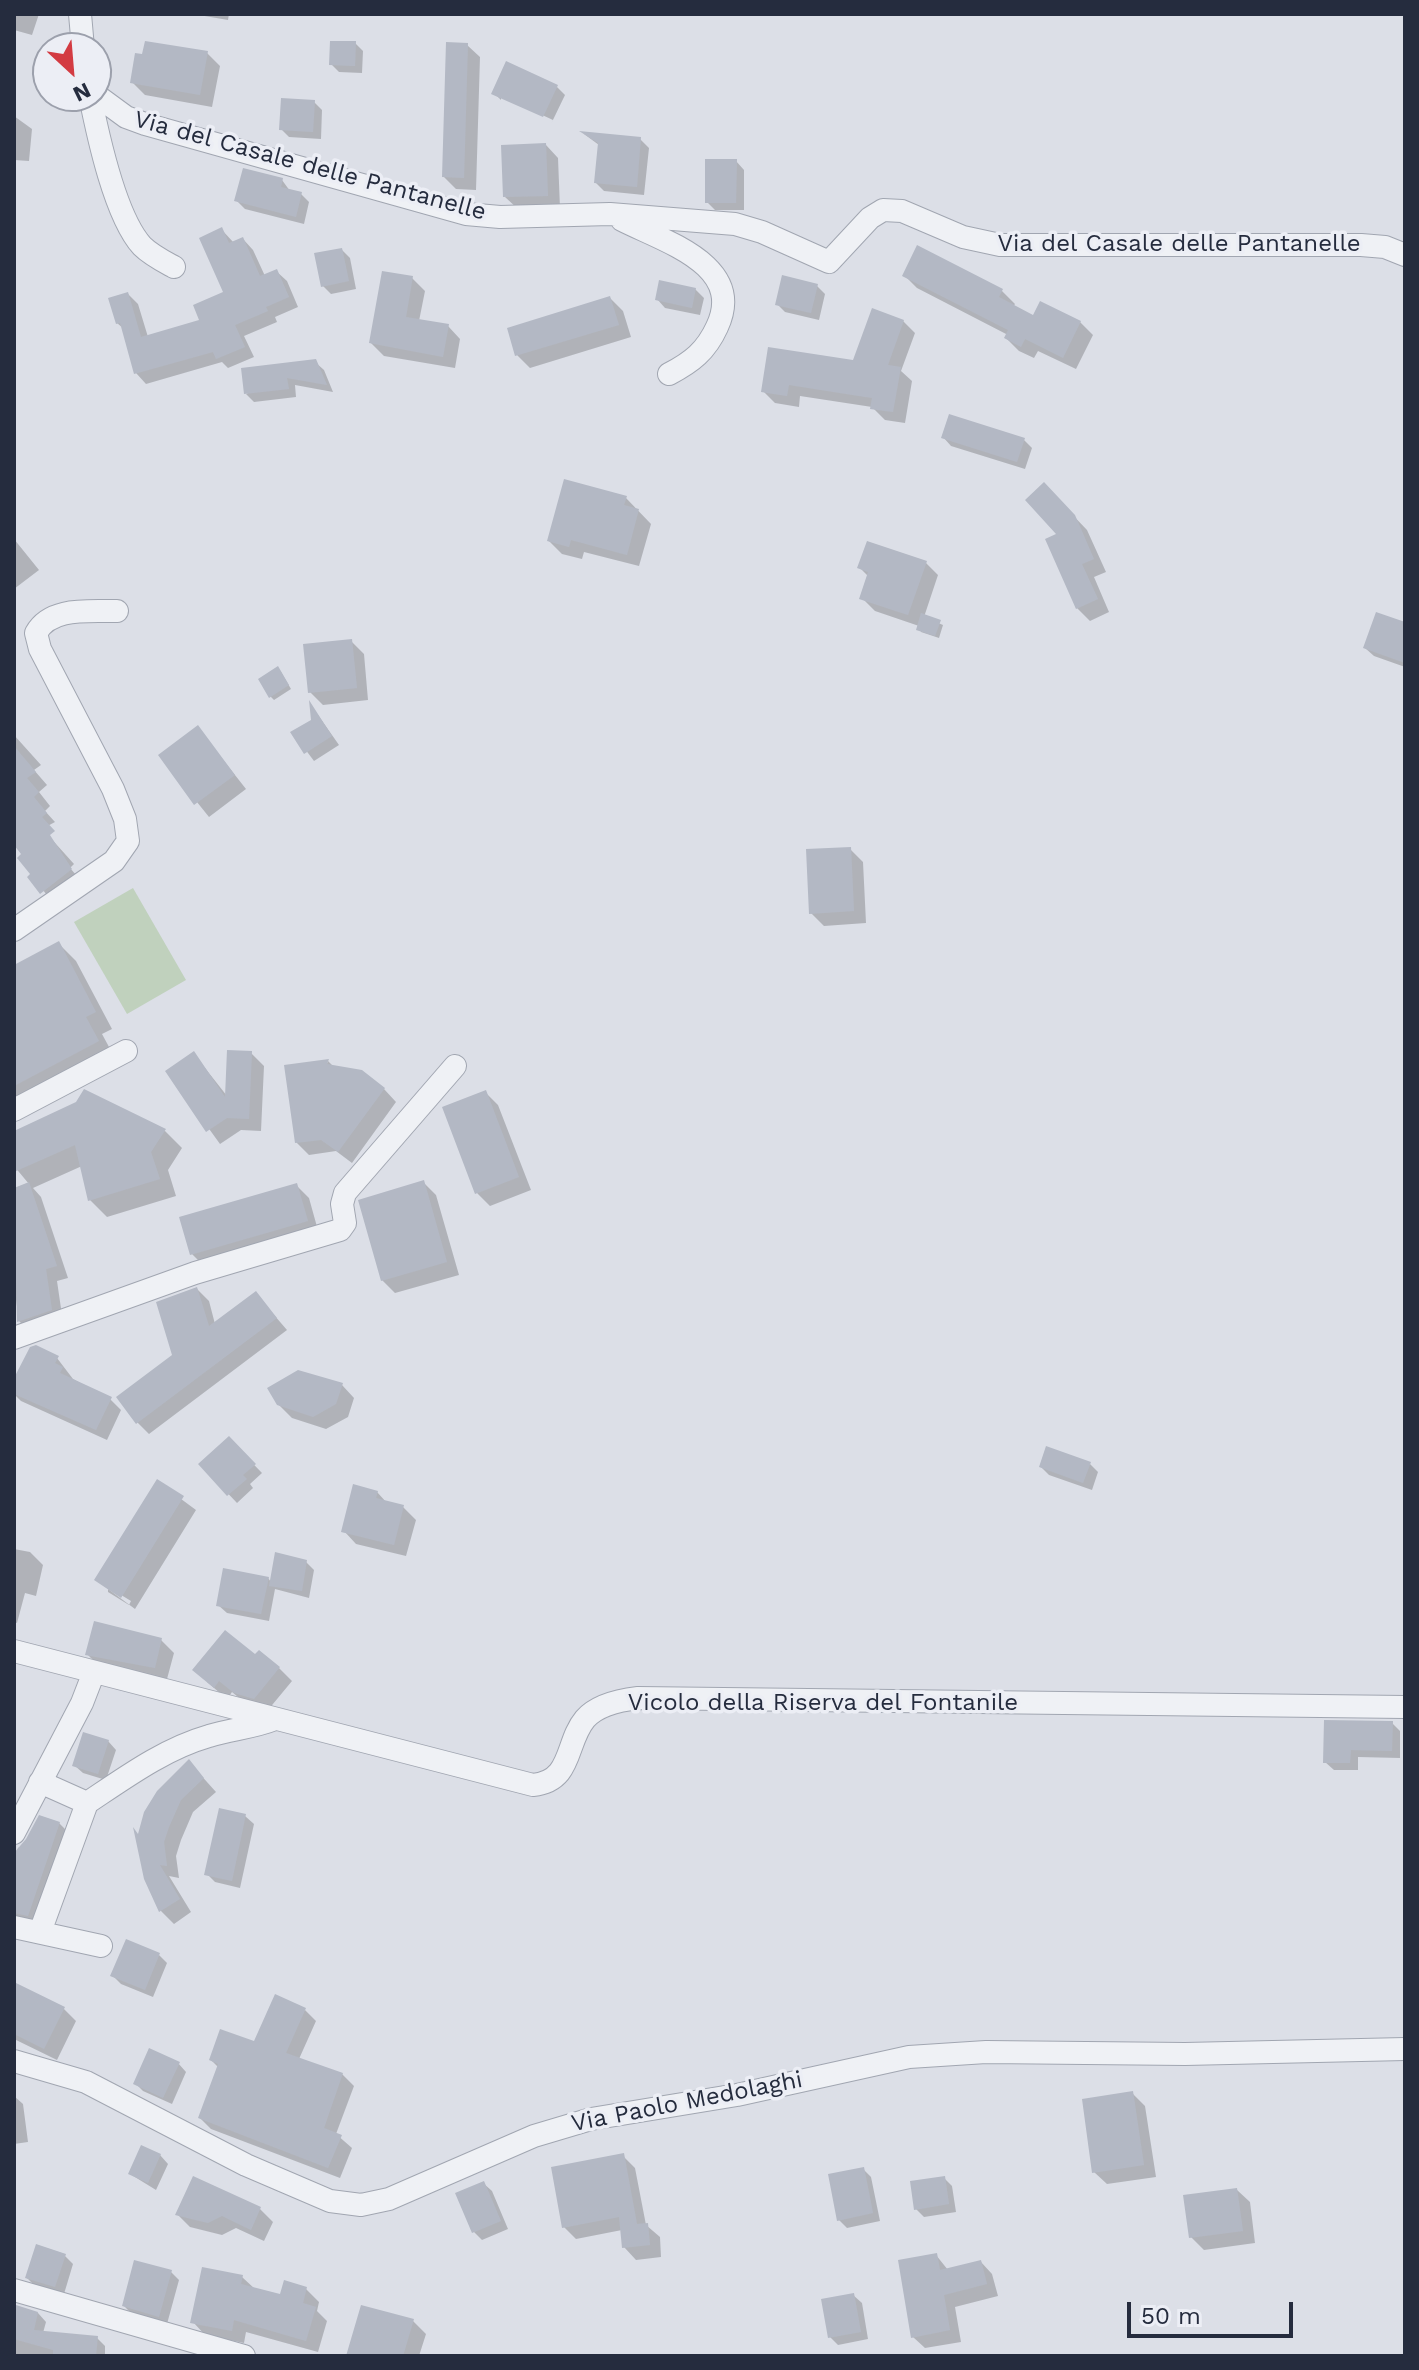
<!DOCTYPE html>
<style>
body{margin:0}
#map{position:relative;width:1419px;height:2370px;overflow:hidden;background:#dcdfe7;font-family:"Work Sans",sans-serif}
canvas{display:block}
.frame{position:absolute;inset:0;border:16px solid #252c3e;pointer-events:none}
.north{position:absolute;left:32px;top:32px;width:80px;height:80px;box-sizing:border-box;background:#eceef5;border:2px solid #9ca0ac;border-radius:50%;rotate:154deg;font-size:22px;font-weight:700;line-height:32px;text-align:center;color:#252c3e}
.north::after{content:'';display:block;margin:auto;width:28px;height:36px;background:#d33b42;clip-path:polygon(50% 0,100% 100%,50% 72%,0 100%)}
.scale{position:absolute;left:1127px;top:2302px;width:166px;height:36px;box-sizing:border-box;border:4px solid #252c3e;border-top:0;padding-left:10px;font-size:24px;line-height:28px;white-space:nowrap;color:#252c3e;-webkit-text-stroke:6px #eceef5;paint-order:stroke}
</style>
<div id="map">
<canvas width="1419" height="2370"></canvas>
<div class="frame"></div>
<div class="north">N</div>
<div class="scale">50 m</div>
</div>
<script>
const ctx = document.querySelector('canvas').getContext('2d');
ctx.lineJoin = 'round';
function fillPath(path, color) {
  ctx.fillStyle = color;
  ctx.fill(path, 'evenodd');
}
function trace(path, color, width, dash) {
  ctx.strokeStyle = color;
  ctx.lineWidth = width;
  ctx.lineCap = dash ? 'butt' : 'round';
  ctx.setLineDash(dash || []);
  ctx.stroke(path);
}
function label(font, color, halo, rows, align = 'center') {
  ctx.font = font + ' "Work Sans",sans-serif';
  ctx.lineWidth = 7;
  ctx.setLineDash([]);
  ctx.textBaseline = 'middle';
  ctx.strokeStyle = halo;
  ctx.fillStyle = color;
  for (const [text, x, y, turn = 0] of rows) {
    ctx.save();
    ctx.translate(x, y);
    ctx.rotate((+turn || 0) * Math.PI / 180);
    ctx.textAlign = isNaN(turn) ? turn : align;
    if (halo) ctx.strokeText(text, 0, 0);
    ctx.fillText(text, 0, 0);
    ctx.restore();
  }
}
fillPath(new Path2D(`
 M133,888L186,980L127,1014L74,922Z`), '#c0d1bd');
fillPath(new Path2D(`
 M14,14H39L32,35L14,30Z
 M193,14H229L228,20Z
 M355,43L363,51L362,73L339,72L331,64Z
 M467,45L480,57L476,190L456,189L444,177Z
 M207,53L220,66L212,107L145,95L132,82L144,57Z
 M557,87L565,95L551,124L501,100L551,124L553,120L501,96V100L494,93Z
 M314,102L322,110L321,139L289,137L281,129Z
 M14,116L32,129L29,161L14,160Z
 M584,134L640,139L649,148L644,195L604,191L596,183L599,145Z
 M546,145L558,158L560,208L518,209L505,197Z
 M736,161L744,170V210H715L707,202Z
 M282,180L290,191L301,194L309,202L304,224L245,209L236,200Z
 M222,230L234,243L243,239L253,250L265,276L276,271L287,281L298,307L275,317L277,322L244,336L254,357L228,368L222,362L146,384L136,373L124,329L117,323L128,294L138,304L148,337L202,322L226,293Z
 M918,248L1002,291L1015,304L1013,307L1034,317L1080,322L1093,335L1076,369L1038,351L1034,358L1019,351L1006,338L1008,335L917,288L904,275Z
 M342,250L350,258L356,289L331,294L323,286Z
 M412,278L425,291L419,321L448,326L460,339L455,368L384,356L371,343Z
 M817,286L825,294L819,320L785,312L777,304Z
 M695,289L704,298L700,315L665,308L657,299Z
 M610,298L623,311L631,337L530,368L517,355L509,329Z
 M903,321L915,333L901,371L912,381L905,423L885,420L872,407L800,396L799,407L775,403L763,391L854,362Z
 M315,362L324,370L333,392L295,385L296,397L254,402L246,394Z
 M943,437L1024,440L1032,448L1025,469L951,446Z
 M1044,485L1087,530L1106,572L1094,577L1109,612L1090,621L1077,608Z
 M626,498L651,524L639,566L584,552L582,559L562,554L549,541Z
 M14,539L39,570L14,589Z
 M926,563L938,575L924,617L943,625L939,638L921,632L919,626L875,611L862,598L869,577L860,568Z
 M1405,624V667L1374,656L1365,648Z
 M351,641L364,654L368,700L323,705L310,692Z
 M281,672L291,689L274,700L270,696Z
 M311,705L339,745L314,761L293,733L313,721Z
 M198,728L246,789L209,817L160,756Z
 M14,735L41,765L34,770L47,785L39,792L50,806L45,811L55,822L14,844Z
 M47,834L74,864L70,868L83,883L55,906L19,858Z
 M850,849L863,862L866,923L824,926L811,913Z
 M59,944L76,961L112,1029L102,1034L115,1058L14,1112V967Z
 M251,1053L264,1066L261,1131L241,1130L220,1144L168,1072L194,1054L227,1096Z
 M328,1061L335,1068L384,1089L396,1102L352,1163L336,1151L309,1155L296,1142Z
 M485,1092L498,1105L531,1190L490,1206L477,1193L444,1108Z
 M165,1131L182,1148L168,1170L176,1196L107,1217L90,1200L82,1166L33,1188L41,1197L68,1278L57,1281L63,1322L32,1334L19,1321L14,1285V1191L29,1184L14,1166V1134Z
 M423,1182L436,1195L459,1275L395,1293L382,1280Z
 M296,1185L309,1198L319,1234L205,1267L192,1254Z
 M197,1289L209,1301L215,1324L256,1294L287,1330L149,1434L137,1422L174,1355Z
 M57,1358L73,1379L110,1399L121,1410L107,1440L21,1401L14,1394V1383Z
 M342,1385L354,1398L348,1417L326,1429L292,1418L278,1404Z
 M229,1439L262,1473L250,1484L253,1488L237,1503L201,1465Z
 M1090,1464L1098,1472L1092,1490L1049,1475L1041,1467Z
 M158,1482L196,1510L135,1609L96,1580ZM108,1587L131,1601L129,1605L108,1592Z
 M377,1492L387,1503L403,1507L416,1520L406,1556L356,1544L344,1531Z
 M14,1549L30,1552L43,1565L36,1596L25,1593L17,1623L14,1622Z
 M306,1562L314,1570L309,1598L275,1589L269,1621L227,1613L218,1605L268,1578L271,1582Z
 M161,1640L174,1653L167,1679L100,1667L87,1654Z
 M255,1657L279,1668L292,1681L268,1710L249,1706L232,1692L227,1699L207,1682Z
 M1392,1723L1400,1731V1758L1358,1757V1770H1334L1325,1762Z
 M108,1741L116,1750L106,1780L83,1773L74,1765Z
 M189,1762L216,1792L193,1812L181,1840L176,1856L179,1878L169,1876L191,1912L174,1924L161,1911L146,1879L140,1836Z
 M245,1816L254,1824L240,1888L215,1882L207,1874Z
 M59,1823L72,1836L41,1927L14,1921V1859L18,1848Z
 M159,1955L167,1963L153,1997L121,1984L113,1976Z
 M14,1984L63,2008L76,2021L57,2060L14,2039Z
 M305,2010L316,2021L299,2059L342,2074L354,2086L336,2134L352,2148L340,2178L211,2129L200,2118L219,2068L211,2060L255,2044Z
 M178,2063L186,2072L172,2104L143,2091L135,2083Z
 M1133,2094L1145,2106L1156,2177L1107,2184L1094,2172Z
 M14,2096L23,2104L28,2142L14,2144Z
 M160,2155L168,2164L156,2190L130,2174Z
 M623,2156L635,2168L646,2225L660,2237L661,2257L636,2260L624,2247L622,2230L576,2239L564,2227Z
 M863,2169L871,2177L880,2221L847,2228L839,2220Z
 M944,2178L952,2186L956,2212L924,2217L916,2209Z
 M483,2183L492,2191L508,2229L482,2240L474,2232Z
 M1237,2190L1250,2202L1255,2243L1204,2250L1191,2237Z
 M260,2209L273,2222L264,2241L236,2228L222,2235L190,2227L178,2215Z
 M936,2255L948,2270L981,2262L992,2274L998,2296L955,2307L961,2342L925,2348L913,2337Z
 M65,2256L73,2264L64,2294L35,2286L27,2278Z
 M171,2272L179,2280L167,2324L132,2314L124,2306Z
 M242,2277L255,2289L281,2297L306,2289L319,2302L317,2311L327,2321L318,2352L246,2332L244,2343L205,2335L193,2322Z
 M853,2295L862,2303L868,2339L838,2345L830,2337Z
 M14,2309L38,2313L46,2322L43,2333L97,2338L105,2346V2356H14Z
 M413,2321L426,2334L419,2356H348Z`), '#0003');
fillPath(new Path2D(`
 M145,41L208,51L200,95L130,83L135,53L142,54Z
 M330,41H356L355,66L329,65Z
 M446,42L468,43L464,178L442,177Z
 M506,61L558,85L543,117L491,94Z
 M281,98L315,100L313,132L279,130Z
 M579,131L641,137L637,187L594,183L598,143Z
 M546,143L548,196L503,197L501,145Z
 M705,159H737L736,203H705Z
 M243,168L283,178L281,187L302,192L296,217L234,201Z
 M222,227L229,243L243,237L260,276L277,269L289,297L266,307L268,311L235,325L245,347L216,359L213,352L134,374L120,323L116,324L108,298L128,292L141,337L199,320L193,305L223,292L199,238Z
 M917,245L1003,289L999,297L1033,315L1040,301L1081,321L1063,358L1025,339L1021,347L1004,338L1008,330L902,276Z
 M342,248L349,281L321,287L314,253Z
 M382,271L413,276L406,317L449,324L443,357L369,343Z
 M782,275L818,284L811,313L775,305Z
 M659,280L696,288L692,308L655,300Z
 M610,296L619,325L515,356L507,328Z
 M872,308L904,320L888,365L901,367L893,412L870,409L872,398L789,385L787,396L761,392L768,347L853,360Z
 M316,359L327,385L287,378L289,389L244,394L241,368Z
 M949,414L1025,438L1017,462L941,438Z
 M564,479L627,496L624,505L639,509L627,555L571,540L569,547L547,541Z
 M1044,482L1075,515L1094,559L1082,564L1098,599L1076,609L1045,539L1056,534L1025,500Z
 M867,541L927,561L908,615L859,599L868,572L857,568Z
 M1376,612L1405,622V663L1363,648Z
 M921,613L941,620L935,636L916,630Z
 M352,639L357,688L308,693L303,644Z
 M278,666L289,685L269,698L258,679Z
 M309,700L332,736L304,754L290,732L311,720Z
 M198,725L235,775L194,805L158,755Z
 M14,746L36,772L27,778L39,792L34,797L47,813L42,817L55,831L50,835L72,869L40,894L27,877L30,874L17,858L21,854L14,845Z
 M851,847L854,911L809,914L806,849Z
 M59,941L96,1012L86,1017L99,1041L14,1086V965Z
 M227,1050L252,1051L249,1119L227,1118L206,1132L165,1071L194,1051L225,1097Z
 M329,1059L327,1064L362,1070L385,1088L338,1152L321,1140L295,1143L284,1065Z
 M84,1089L166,1129L151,1152L160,1179L88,1201L75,1145L14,1172V1131L76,1102Z
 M486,1090L519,1177L475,1194L442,1107Z
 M424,1180L447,1262L381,1281L358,1200Z
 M29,1182L57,1266L46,1269L52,1310L17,1322L14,1188Z
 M297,1183L308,1221L190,1255L179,1217Z
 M197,1287L209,1326L256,1291L277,1318L136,1424L116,1397L172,1355L156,1302Z
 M36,1345L59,1356L55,1363L63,1367L60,1373L112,1397L96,1430L14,1394V1378L30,1347Z
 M298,1370L343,1383L336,1404L313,1417L277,1405L267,1388Z
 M229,1436L256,1464L243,1475L247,1479L227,1496L198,1464Z
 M1046,1446L1091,1462L1083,1483L1039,1467Z
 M157,1479L184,1496L121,1598L94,1580Z
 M353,1484L378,1491L376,1498L404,1505L394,1545L341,1532Z
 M275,1552L307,1560L302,1591L269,1586Z
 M223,1568L269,1577L261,1614L216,1606Z
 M94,1621L162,1638L155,1668L85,1655Z
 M225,1630L255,1654L259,1650L280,1667L254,1699L234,1693L219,1681L214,1688L192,1670Z
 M1324,1720L1393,1721L1392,1751L1351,1750L1350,1763H1323Z
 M83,1732L109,1740L98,1774L72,1766Z
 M189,1759L204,1778L181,1800L169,1827L164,1842L167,1866L160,1865L180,1899L159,1912L144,1879L133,1827L138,1834L144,1812L157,1791Z
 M219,1808L246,1814L232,1881L204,1875Z
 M39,1815L60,1822L28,1916L14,1913V1853L26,1839Z
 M126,1939L160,1953L145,1990L110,1976Z
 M14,1982L65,2007L44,2049L14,2034Z
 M275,1994L306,2008L286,2053L343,2073L324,2128L342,2135L328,2168L198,2118L218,2064L209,2060L220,2029L254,2041Z
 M149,2048L180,2062L163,2098L133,2084Z
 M1133,2091L1144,2165L1092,2173L1082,2099Z
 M141,2145L161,2154L148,2183L128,2174Z
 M624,2153L637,2224L648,2223L650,2245L622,2248L619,2217L562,2228L551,2167Z
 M864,2167L873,2213L837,2221L828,2174Z
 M193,2176L261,2207L251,2230L222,2216L208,2223L175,2215Z
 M945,2176L949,2204L914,2210L910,2181Z
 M484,2181L501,2221L472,2233L455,2193Z
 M1237,2188L1243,2231L1189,2238L1183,2195Z
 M36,2244L66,2254L55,2287L25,2278Z
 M937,2253L940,2270L981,2260L987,2284L944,2295L950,2330L911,2338L898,2260Z
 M134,2260L172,2270L159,2317L122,2306Z
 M202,2267L243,2275L241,2284L280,2294L284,2280L307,2287L303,2303L316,2307L306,2341L234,2320L232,2331L190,2323Z
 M854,2293L861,2332L828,2338L821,2299Z
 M16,2305L38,2312L34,2330L98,2336L96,2356H53V2350L14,2339Z
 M361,2305L414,2319L403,2356H346Z`), '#b3b8c4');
const minor = new Path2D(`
 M80,14L83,48
 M96,95L126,117L145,124L466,214L500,217L610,214L735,224L762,232L829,262L870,218L883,210L902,211L963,237L1000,245H1361L1385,247L1405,255
 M90,96C98,136 115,216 142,246C151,255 163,261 174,267
 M622,220C665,242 746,265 717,327C706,351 692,362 669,374
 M14,930L114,861L128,841L125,819L113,789L40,649L36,633C51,606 90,612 117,611
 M14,1110L126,1051
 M14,1338L195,1273L340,1230L345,1223L342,1204L345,1193L455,1066
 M14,1651L533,1785C573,1781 565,1743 585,1719C597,1705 621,1700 638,1698L1405,1707
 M40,1782L87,1803C126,1777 164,1749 209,1736C231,1729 253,1728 275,1719
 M14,1833L82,1703L94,1672
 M14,1927L101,1946
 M40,1932L87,1803
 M14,2061L86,2082L246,2165L330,2201L361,2205L389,2199L534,2136L591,2119L737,2095L909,2057L986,2052L1185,2054L1405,2049
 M14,2290L244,2356`);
trace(minor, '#a1a6b1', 24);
trace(minor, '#eff1f5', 22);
label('24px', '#252c3e', '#eceef5', [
 ["Via del Casale delle Pantanelle",310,166,15],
 ["Via del Casale delle Pantanelle",1179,244],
 ["Vicolo della Riserva del Fontanile",823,1703],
 ["Via Paolo Medolaghi",687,2102,-11]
]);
</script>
